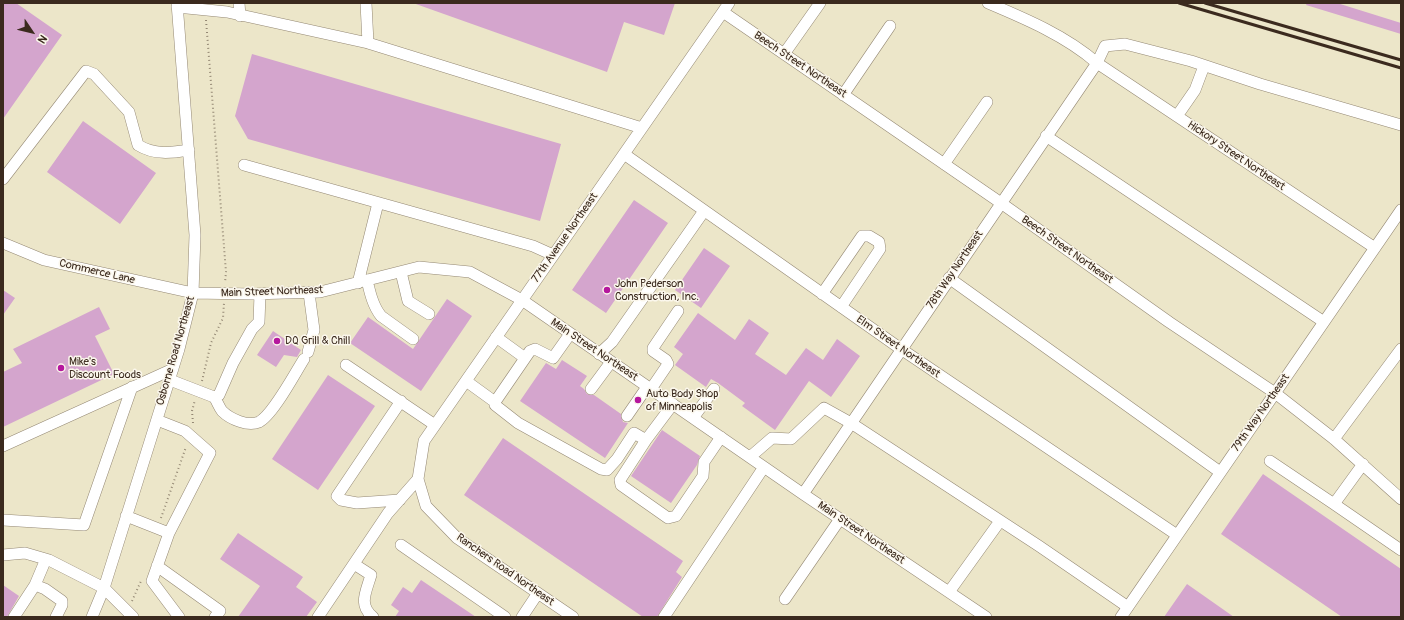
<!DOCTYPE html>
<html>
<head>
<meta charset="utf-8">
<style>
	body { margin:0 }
	#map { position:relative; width:1404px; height:620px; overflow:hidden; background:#ece6c9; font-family:Pangolin,sans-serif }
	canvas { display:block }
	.frame { position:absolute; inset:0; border:4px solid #3b2a1e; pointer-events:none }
	.north { position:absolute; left:12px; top:12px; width:40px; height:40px; -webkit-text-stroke:3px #fbf7ec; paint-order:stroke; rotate:125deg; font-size:11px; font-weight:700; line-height:16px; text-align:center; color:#3b2a1e }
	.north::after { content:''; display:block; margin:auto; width:14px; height:18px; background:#3b2a1e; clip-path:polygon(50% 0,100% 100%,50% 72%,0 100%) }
</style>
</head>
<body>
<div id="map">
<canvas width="1404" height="620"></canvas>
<div class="frame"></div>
<div class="north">N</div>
</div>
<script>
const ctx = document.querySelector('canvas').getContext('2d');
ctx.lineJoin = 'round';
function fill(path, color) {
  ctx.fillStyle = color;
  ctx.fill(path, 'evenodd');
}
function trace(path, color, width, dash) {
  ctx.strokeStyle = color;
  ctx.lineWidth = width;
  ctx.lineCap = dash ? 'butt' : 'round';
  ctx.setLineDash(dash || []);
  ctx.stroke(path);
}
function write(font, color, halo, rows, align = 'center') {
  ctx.font = font + ' Pangolin,sans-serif';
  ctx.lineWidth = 3;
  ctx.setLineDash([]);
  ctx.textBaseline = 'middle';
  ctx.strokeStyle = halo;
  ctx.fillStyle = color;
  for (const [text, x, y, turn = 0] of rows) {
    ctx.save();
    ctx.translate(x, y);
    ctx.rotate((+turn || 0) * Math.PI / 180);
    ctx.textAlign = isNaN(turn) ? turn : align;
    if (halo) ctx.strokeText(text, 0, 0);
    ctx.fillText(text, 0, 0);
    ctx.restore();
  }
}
fill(new Path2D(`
	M3 3H16L62 35 3 119Z
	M413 3H675L664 35 624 22 607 72Z
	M1307 3H1337L1401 23V34L1306 5Z
	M252 54 561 144 540 221 248 139 235 116Z
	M83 121 156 173 120 224 47 172Z
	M634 200 668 223 606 313 572 290Z
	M704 248 730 266 701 308 675 290Z
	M3 290 15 298 3 315Z
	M447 299 472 316 421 391 350 343 368 317 413 349Z
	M99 307 110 329 95 336 114 374 3 427V372L22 363 13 349Z
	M698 313 735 340 749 319 769 333 755 354 786 375 806 348 823 360 837 339 860 356 831 397 809 381 775 430 742 406 745 403 718 383 711 379 706 387 675 365 683 354 674 347Z
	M273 331 301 350 297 357 284 355 276 367 257 355Z
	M562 360 587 376 580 386 584 389 587 394 594 395 621 414 623 422 628 423 605 458 520 401 546 363 556 369Z
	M328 375 375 406 318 490 272 459Z
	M662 430 700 456 697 465 671 503 631 476Z
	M503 438 683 561 676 572 682 577 657 617H643L464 495Z
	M1263 474 1401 569V617H1342L1221 534Z
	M238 533 303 577 296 587 317 602 306 617H238L260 586 220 559Z
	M421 580 476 617H395L399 611 391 605 403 587 412 593Z
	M1187 584 1234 617H1164Z
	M3 585 19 596 7 617H3Z`), '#d4a5cd');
const minor = new Path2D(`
	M239 3 240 16
	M366 3 368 43
	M988 3C1026 19 1066 36 1097 63L1375 248
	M177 7 227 12 368 43 642 128
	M723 12 1001 203 1169 322 1275 393 1334 439 1401 499
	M784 54 820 3
	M843 95 890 26
	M1177 116 1195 90 1204 66
	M1046 136 1324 322
	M624 154 901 349 1177 535
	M944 164 987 102
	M244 165 533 246 553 255
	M3 179 86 71 94 74 129 112 138 145C154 155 171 153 189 150
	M3 243 44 260 193 293 251 294 320 292 419 267 470 272 522 300 803 494 986 617
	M401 272 408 301 429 314
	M949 278 1220 472
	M367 280C370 293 373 306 381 316L413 339
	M358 283 378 203
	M822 294 862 236H869L879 242 880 249 841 307
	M570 334 553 358 535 349 530 351 495 402V405L518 423 601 469 607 470 617 459 634 433 646 440 673 404
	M496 337 525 358
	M308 352 314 330 309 293
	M599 354 612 342 704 211
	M346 365 435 425
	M170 380 214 397 219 395 233 363 252 329 259 322 260 294
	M466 381 495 402
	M591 389 611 362
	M651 389 668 364 666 360 653 351V348L678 311
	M214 397C217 401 219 407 222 411 230 419 248 427 259 422 273 415 295 373 304 359
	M627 416 647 387
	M693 418 714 389
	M157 420 185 431 210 453 169 533 152 581 179 617
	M1334 439 1401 349
	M646 440 620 480 621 485 668 518 676 516 703 476 704 462 721 437
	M3 446 173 369
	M750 457 772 438 791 439 824 408 851 423 1039 546 1128 607
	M1270 461 1334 504 1363 464
	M803 494 1097 63 1105 46 1125 44 1191 61 1260 84 1401 125
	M400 500 357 503 341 500 337 496 401 401
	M1334 504 1401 550
	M126 516 169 533
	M3 520 84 525 132 387
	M401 545 505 617
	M3 555 25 553 49 560 104 588 133 617
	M354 564 371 575C366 592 358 605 373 617
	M157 566 220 611 215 617
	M35 585 45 589 62 601V605L56 617
	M949 592 1000 521
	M785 599 840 519
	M14 617 35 585 46 559
	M92 617 104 588 179 349 193 293 195 235 177 3
	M318 617 388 513 418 479
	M522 617 538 593
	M573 617 457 538 426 506 418 479 424 441 729 3
	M664 617 764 467
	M1121 617 1401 210`);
trace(minor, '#948874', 12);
trace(new Path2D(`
	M206 20 226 272 225 283
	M202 381 211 343 223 318 224 303
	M193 423 192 411 195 400
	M161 518 186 447
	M132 601 141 581`), '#948874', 2, [1, 3]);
trace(minor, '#fff', 11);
trace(new Path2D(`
	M1179 3 1401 68
	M1205 3 1401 60`), '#3b2a1e', 3);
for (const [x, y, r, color] of [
	[607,290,4,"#b5179e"],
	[277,341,4,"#b5179e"],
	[61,368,4,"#b5179e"],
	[638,400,4,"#b5179e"]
]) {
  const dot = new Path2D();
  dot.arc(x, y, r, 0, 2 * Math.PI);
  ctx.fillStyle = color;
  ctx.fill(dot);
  trace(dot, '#fbf7ec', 1.5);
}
write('11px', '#3b2a1e', '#fbf7ec', [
	["Beech Street Northeast",800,65,34],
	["Hickory Street Northeast",1236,156,34],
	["77th Avenue Northeast",565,238,-55],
	["Beech Street Northeast",1067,250,35],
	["78th Way Northeast",955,270,-56],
	["Commerce Lane",97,272,13],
	["Main Street Northeast",272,292,-2],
	["Elm Street Northeast",898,347,35],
	["Main Street Northeast",594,350,34],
	["Osborne Road Northeast",176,351,-74],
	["79th Way Northeast",1261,413,-55],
	["Main Street Northeast",861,533,34],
	["Ranchers Road Northeast",505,570,35]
]);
write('11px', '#3b2a1e', '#fbf7ec', [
	["John Pederson",615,284],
	["Construction, Inc.",615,297],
	["DQ Grill & Chill",285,341],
	["Mike's",69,362],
	["Discount Foods",69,375],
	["Auto Body Shop",646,394],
	["of Minneapolis",646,407]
], 'left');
</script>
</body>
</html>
